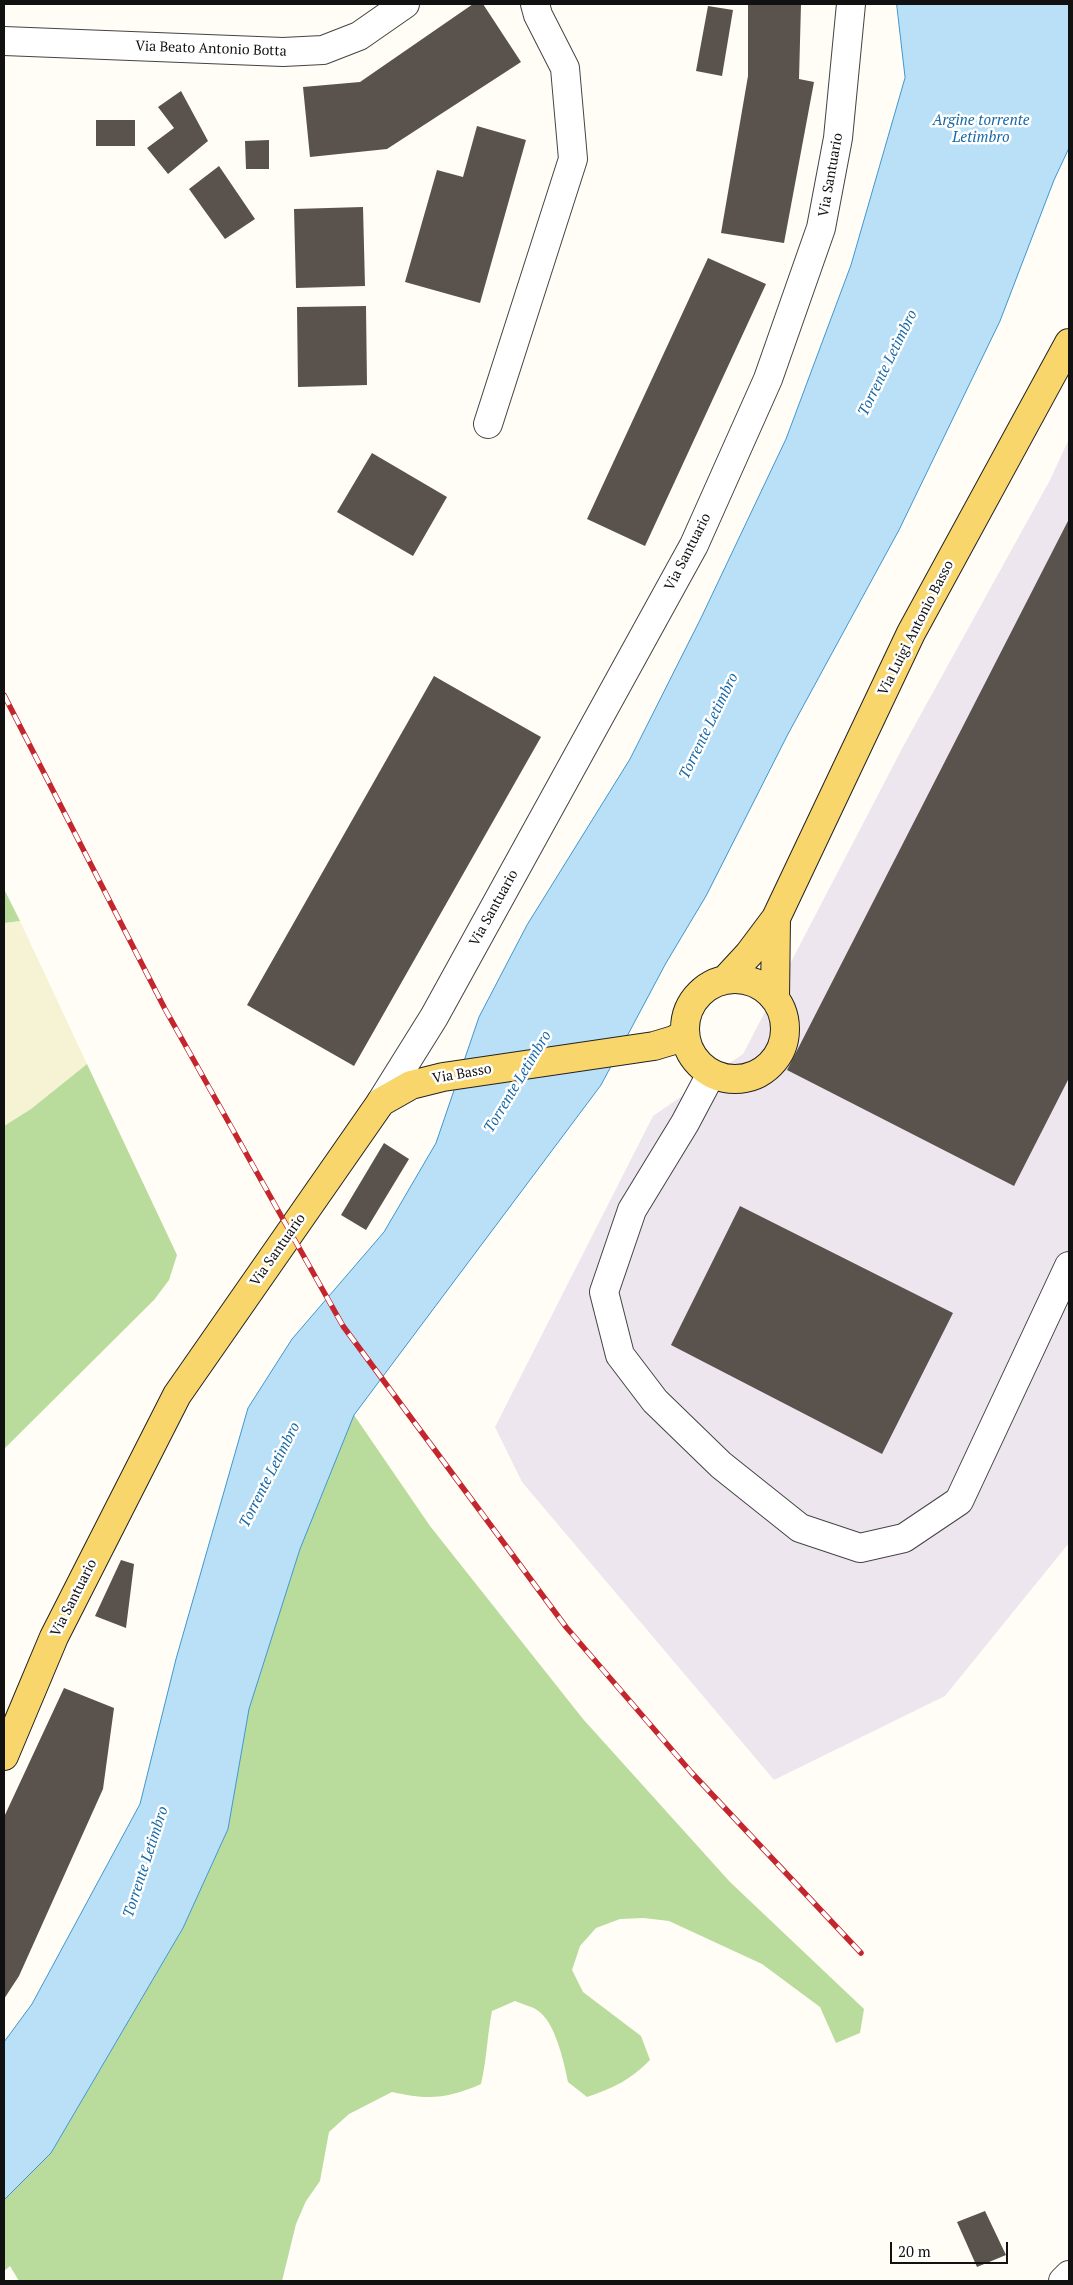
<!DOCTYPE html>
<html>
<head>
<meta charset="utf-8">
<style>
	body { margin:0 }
	#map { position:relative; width:1073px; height:2285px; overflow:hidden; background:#fffdf5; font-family:"PT Serif",serif }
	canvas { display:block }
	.frame { position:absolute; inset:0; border:5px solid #111; pointer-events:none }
	.scale { position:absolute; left:890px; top:2242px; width:118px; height:22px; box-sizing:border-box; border:2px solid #111; border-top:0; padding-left:6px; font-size:15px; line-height:18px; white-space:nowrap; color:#111; -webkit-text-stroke:4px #fff; paint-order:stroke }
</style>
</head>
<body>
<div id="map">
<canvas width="1073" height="2285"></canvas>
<div class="frame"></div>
<div class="scale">20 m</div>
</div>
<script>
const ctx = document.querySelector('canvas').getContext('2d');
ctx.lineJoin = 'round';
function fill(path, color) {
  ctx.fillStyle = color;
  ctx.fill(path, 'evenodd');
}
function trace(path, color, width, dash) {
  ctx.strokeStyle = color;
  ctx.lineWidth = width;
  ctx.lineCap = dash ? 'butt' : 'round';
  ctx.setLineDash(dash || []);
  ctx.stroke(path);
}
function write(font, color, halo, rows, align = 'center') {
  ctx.font = font + ' "PT Serif",serif';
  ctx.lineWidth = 5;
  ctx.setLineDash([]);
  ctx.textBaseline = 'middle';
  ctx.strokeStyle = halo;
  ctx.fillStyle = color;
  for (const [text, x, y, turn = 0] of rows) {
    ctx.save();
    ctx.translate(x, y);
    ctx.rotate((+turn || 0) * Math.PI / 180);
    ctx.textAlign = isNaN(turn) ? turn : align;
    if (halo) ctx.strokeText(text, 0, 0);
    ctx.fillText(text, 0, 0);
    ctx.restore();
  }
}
fill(new Path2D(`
	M1069 439V1543L945 1696 774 1780 522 1482 495 1427 653 1116 743 1054 905 743 1050 480Z`), '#eee6ef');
fill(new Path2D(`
	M20 921 87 1064 31 1109 4 1126V923Z`), '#f6f3d4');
fill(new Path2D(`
	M4 889 20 921 4 923Z
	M87 1064 177 1255 169 1280 154 1300 4 1449V1126L31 1109Z
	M354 1415 430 1526 583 1719 730 1882 864 2009 860 2033 836 2043 820 2007 762 1964 669 1921 644 1918 620 1919 596 1928 580 1946 572 1970 583 1992 641 2036 650 2060C629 2081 615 2087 587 2097L568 2082C564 2062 555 2021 537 2010 531 2006 521 2004 515 2001L492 2011C487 2036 487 2059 481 2084 447 2099 428 2100 392 2092L349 2114 329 2132 320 2181 306 2201 296 2224 282 2281H19L10 2266 4 2271V2200L51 2153 183 1928 228 1829 249 1709 300 1549Z`), '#b9dc9c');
const water = new Path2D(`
	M897 4H1069V148L1054 180 1000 321 899 530 788 734 706 896 666 963 601 1085 354 1415 300 1549 249 1709 228 1829 183 1928 51 2153 4 2200V2042L32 2004 140 1804 176 1659 248 1408 292 1339 384 1232 436 1143 479 1017 527 925 630 759 701 618 786 439 851 265 905 78Z`);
fill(water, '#b9e0f7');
trace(water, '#3f96cf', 1);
fill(new Path2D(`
	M473 4H483L521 62 387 149 310 157 303 87 360 82Z
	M748 4H801L799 79 814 82 784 243 721 233 748 76Z
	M708 6 733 10 722 76 696 71Z
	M181 91 208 141 168 174 147 148 174 128 158 107Z
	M96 120H135V146H96Z
	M477 126 526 140 480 303 405 282 437 170 463 177Z
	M269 140V169H246L245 141Z
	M219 166 255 219 225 239 189 189Z
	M363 207 365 286 296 288 294 209Z
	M708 258 766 284 645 546 587 519Z
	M366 306 367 385 298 387 297 307Z
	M372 453 447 497 413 556 337 512Z
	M1069 519V1078L1014 1186 787 1070Z
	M434 676 541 737 354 1066 247 1005Z
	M384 1143 409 1159 366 1230 341 1215Z
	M740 1206 953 1313 882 1454 671 1345Z
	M121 1560 134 1564 126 1628 95 1616Z
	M64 1688 114 1708 103 1789 19 1976 4 1999V1817Z
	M985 2211 1006 2255 977 2267 957 2222Z`), '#5a524d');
const minor = new Path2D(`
	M4 41 283 52 323 50 359 36 405 4
	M488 424 573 159 565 68 538 15 535 4
	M711 1074 685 1123 632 1210 604 1292 620 1355 655 1401 721 1465 800 1528 860 1548 904 1538 959 1501 1069 1266
	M381 1102 434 1017 694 545 768 379 821 228 838 138 851 4
	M1063 2281 1069 2275`);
const major = new Path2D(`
	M685 1029a50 50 0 1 1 100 0a50 50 0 1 1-100 0Z
	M725 980 749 954 776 918 911 633 1069 343
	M775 999 776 918
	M4 1756 54 1637 177 1395 381 1102 411 1085 443 1077 654 1046 674 1040 684 1034`);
trace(minor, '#444', 30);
trace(major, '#222', 30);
trace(minor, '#fff', 28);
trace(major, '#f9d66b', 28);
const rail = new Path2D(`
	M4 695 165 1009 343 1326 566 1627 691 1772 861 1953`);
trace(rail, '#c4262e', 5.5);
trace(rail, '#fff', 4, [11]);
write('14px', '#111', '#fff', [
	["Via Beato Antonio Botta",211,49,2],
	["Via Santuario",831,175,-80],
	["Via Santuario",688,552,-63],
	["Via Luigi Antonio Basso",916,628,-63],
	["Via Santuario",494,908,-61],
	["Via Basso",462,1074,-10],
	["Via Santuario",278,1250,-55],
	["Via Santuario",74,1598,-63]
]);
write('italic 15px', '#1768a6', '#fff', [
	["Argine torrente",981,121],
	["Letimbro",981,138],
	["Torrente Letimbro",888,363,-64],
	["Torrente Letimbro",709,726,-64],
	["Torrente Letimbro",518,1082,-59],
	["Torrente Letimbro",270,1475,-63],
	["Torrente Letimbro",146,1862,-72]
]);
</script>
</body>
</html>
